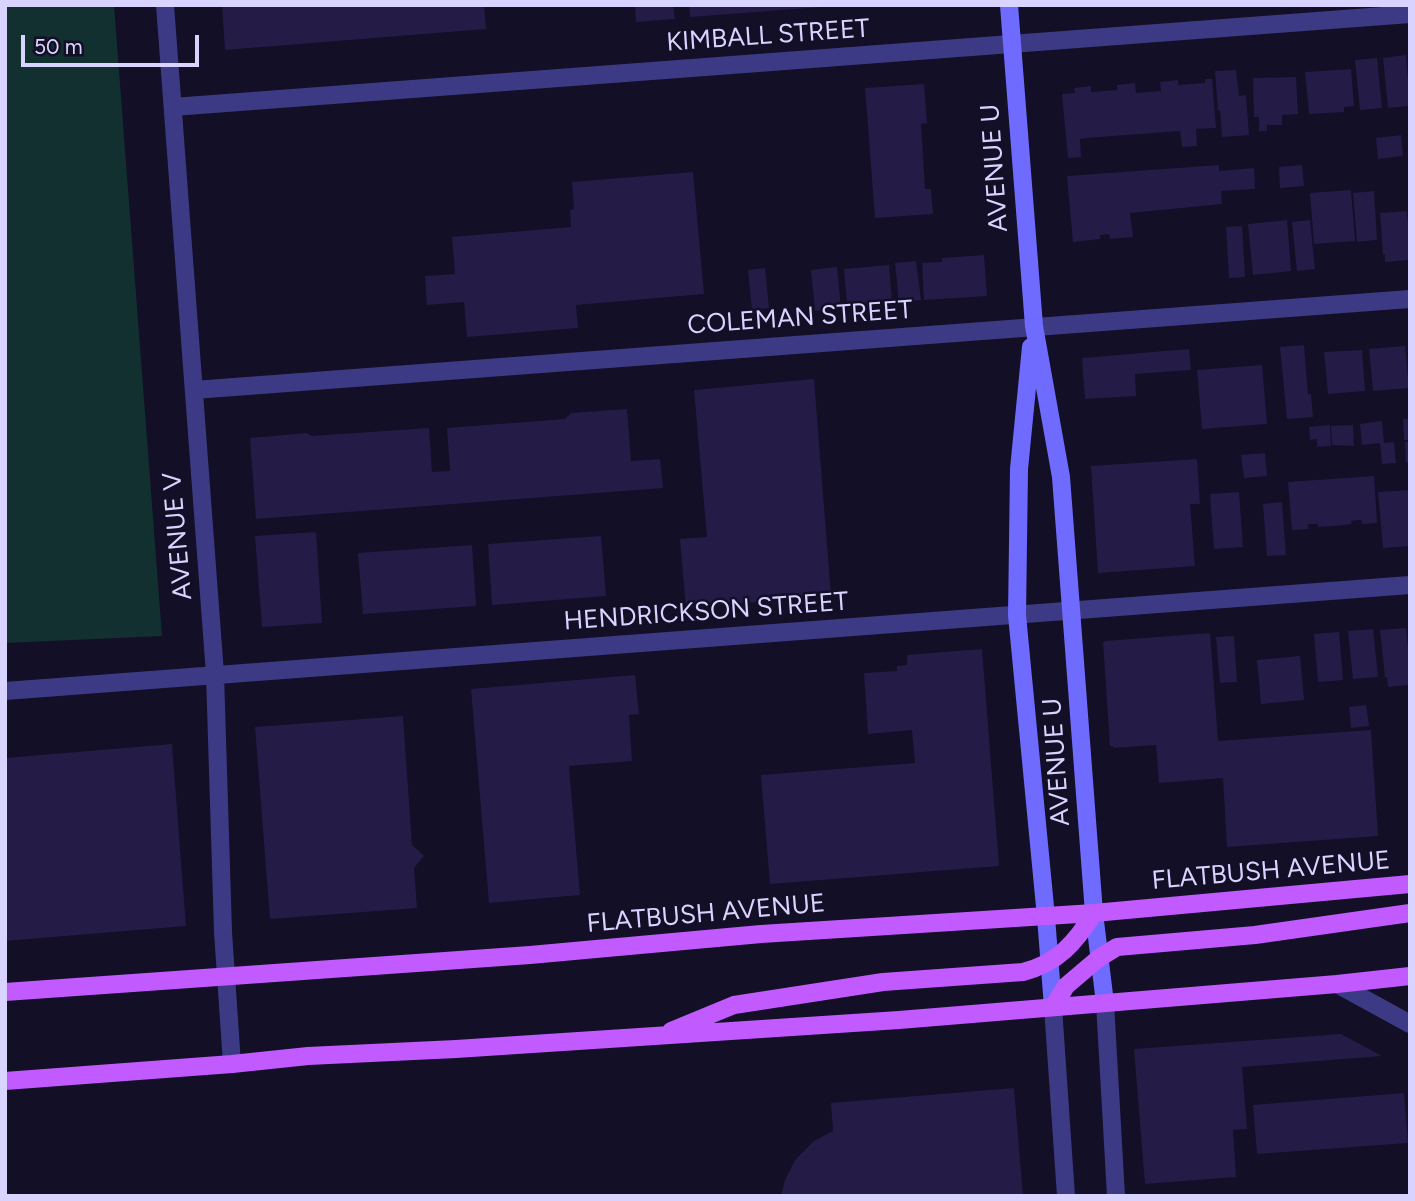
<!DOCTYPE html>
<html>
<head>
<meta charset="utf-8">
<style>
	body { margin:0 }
	#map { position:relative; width:1415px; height:1201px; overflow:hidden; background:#130f26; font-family:Figtree,sans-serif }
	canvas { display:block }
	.frame { position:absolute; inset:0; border:7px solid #d9d4ff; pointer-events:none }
	.scale { position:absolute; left:21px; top:35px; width:178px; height:32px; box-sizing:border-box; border:4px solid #d9d4ff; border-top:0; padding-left:9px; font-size:21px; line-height:24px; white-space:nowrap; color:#d9d4ff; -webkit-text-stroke:5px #130f26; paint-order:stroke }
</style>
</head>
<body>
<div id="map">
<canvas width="1415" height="1201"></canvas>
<div class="frame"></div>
<div class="scale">50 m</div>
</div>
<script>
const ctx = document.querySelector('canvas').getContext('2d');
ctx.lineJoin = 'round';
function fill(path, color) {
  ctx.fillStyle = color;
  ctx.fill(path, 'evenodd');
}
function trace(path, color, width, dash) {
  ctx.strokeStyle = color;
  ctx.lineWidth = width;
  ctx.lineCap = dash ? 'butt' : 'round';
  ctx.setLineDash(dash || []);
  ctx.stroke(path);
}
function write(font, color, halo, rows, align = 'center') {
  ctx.font = font + ' Figtree,sans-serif';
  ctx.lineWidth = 5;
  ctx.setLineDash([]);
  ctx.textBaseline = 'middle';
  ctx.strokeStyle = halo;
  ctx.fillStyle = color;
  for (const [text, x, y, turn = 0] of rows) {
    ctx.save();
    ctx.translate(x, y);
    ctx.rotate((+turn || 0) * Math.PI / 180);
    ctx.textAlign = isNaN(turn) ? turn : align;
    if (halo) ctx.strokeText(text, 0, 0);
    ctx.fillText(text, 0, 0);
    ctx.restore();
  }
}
fill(new Path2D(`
	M5 5H114L162 636 5 643Z`), '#12302f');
fill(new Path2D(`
	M222 5H484L486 29 225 50Z
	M635 5H673L675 19 636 22Z
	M689 5H822V7L690 17Z
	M1406 55 1410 106 1388 108 1383 58Z
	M1377 58 1382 108 1360 110 1355 60Z
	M1351 69 1354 106 1344 107V112L1309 114 1305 72Z
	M1236 70 1239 96 1246 95 1249 135 1222 137 1220 110 1218 111 1215 71Z
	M1296 77 1298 114 1282 115V125H1267V131H1259V117H1254L1253 78Z
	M1205 79H1212L1216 128 1196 129 1197 146 1182 147 1180 131 1086 138 1080 139 1081 157 1068 158 1062 94 1075 93 1074 88 1091 86V92L1117 90V85L1135 83 1136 93 1161 91 1160 82 1178 80V85L1205 83Z
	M924 84 927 123 921 124 925 189H931L933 214 875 218 865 88Z
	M1401 135 1403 156 1378 159 1376 138Z
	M1219 165V171L1254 168 1255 189 1221 191 1222 204 1130 213 1133 237 1110 239 1109 234 1100 235V239L1073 242 1067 176Z
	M1302 165 1304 186 1280 188 1279 167Z
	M693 172 704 294 576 305 578 328 467 337 464 302 427 305 425 276 455 274 452 237 571 227 570 210 574 209 572 182Z
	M1351 190 1355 241 1314 244 1310 193Z
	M1374 191 1377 240 1357 242 1353 193Z
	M1407 211 1410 252 1408 253V260L1385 262V254L1383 255 1380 213Z
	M1287 220 1291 271 1253 275 1248 224Z
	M1310 220 1315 269 1297 271 1292 222Z
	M1242 226 1245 277 1229 278 1226 227Z
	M984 255 987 296 924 300 922 263 942 262V258Z
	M916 261 921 300 899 302 895 263Z
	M889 265 892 301 847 306 844 269Z
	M837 267 841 308 815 311 811 270Z
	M765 268 769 308 752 310 748 270Z
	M1304 345 1308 394H1311L1313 417 1287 419 1280 347Z
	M1405 346 1409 388 1373 391 1369 349Z
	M1189 349 1191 370 1135 374 1136 396 1085 399 1082 358Z
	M1362 350 1365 391 1328 394 1324 352Z
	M1262 365 1267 424 1202 429 1197 370Z
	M814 379 831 596 686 608 680 539 707 537 694 390Z
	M627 409 631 461 660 459 663 488 256 519 250 438 307 433 311 436 429 428 432 472 450 471 447 428 565 419 571 413Z
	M1403 419H1410V440H1404Z
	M1382 421 1384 443 1394 442 1396 463 1382 464 1380 443 1362 445 1360 424Z
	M1330 425 1331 446 1317 447V439L1310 440 1309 427Z
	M1353 425 1354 446 1332 445 1331 426Z
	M1405 442H1410V462L1406 463Z
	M1265 453 1267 476 1244 478 1241 455Z
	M1197 459 1200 504H1190L1195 566 1098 573 1091 466Z
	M1374 476 1377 523 1362 524 1361 520 1351 521 1352 524 1334 526 1318 527V524H1308V529L1292 530 1288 482Z
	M1410 490V546L1383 548 1378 492Z
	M1239 492 1243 547 1214 549 1210 494Z
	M1282 502 1286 555 1267 556 1263 504Z
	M316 532 322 623 262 627 255 536Z
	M601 536 606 596 492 605 488 544Z
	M472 545 476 606 363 614 358 553Z
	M1406 628 1410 666 1409 685 1388 687 1387 677H1385L1380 630Z
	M1373 629 1378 677 1353 679 1348 631Z
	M1339 632 1343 680 1318 682 1314 634Z
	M1210 633 1218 741 1371 730 1378 836 1227 847 1223 778 1159 783 1156 745 1113 748V746H1110L1103 642H1105V641Z
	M1234 636 1237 682 1220 683 1216 637Z
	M982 649 999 866 770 884 761 775 915 763 912 730 868 734 864 673 897 671V666L907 665V655Z
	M1300 656 1304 700 1261 704 1257 660Z
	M635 675 639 714 629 715 632 761 569 766 580 895 489 903 471 689Z
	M1366 705 1369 726 1351 728 1349 707Z
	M403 716 412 845 424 856 414 868 417 908 270 919 255 727Z
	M172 744 186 926 5 941V758Z
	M1341 1034 1382 1056 1242 1067 1247 1129 1233 1130 1236 1177 1145 1184 1134 1049Z
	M1014 1088 1023 1196H781L785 1180 795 1160 814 1141 833 1131 831 1103Z
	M1404 1093 1408 1143 1257 1154 1253 1105Z`), '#241b47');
trace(new Path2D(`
	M165 5 215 674 223 932 232 1064
	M173 107 1410 14
	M194 390 1410 299
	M5 691 1410 585
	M1337 984 1410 1024
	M1105 1003 1116 1196
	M1053 1007 1066 1196`), '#3d3a85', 18);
trace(new Path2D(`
	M1009 5 1034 326 1061 477 1094 913 1105 1003
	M1031 347 1019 469 1017 615 1046 917 1053 1007`), '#6f6bff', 18);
trace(new Path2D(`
	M5 992 530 955 761 934 1094 913 1410 884
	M1053 1007 1066 986 1099 958 1117 947 1255 935 1410 913
	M671 1031 734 1005 883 982 1023 972C1058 963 1075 943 1094 913
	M5 1081 232 1064 308 1056 456 1049 899 1020 1337 984 1410 976`), '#c25bff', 18);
write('26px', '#d9d4ff', '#130f26', [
	["KIMBALL STREET",768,36,-4],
	["AVENUE U",995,168,-94],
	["COLEMAN STREET",800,318,-4],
	["AVENUE V",178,536,-95],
	["HENDRICKSON STREET",706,612,-4],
	["AVENUE U",1057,762,-94],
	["FLATBUSH AVENUE",1271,871,-5],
	["FLATBUSH AVENUE",706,914,-5]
]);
</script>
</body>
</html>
